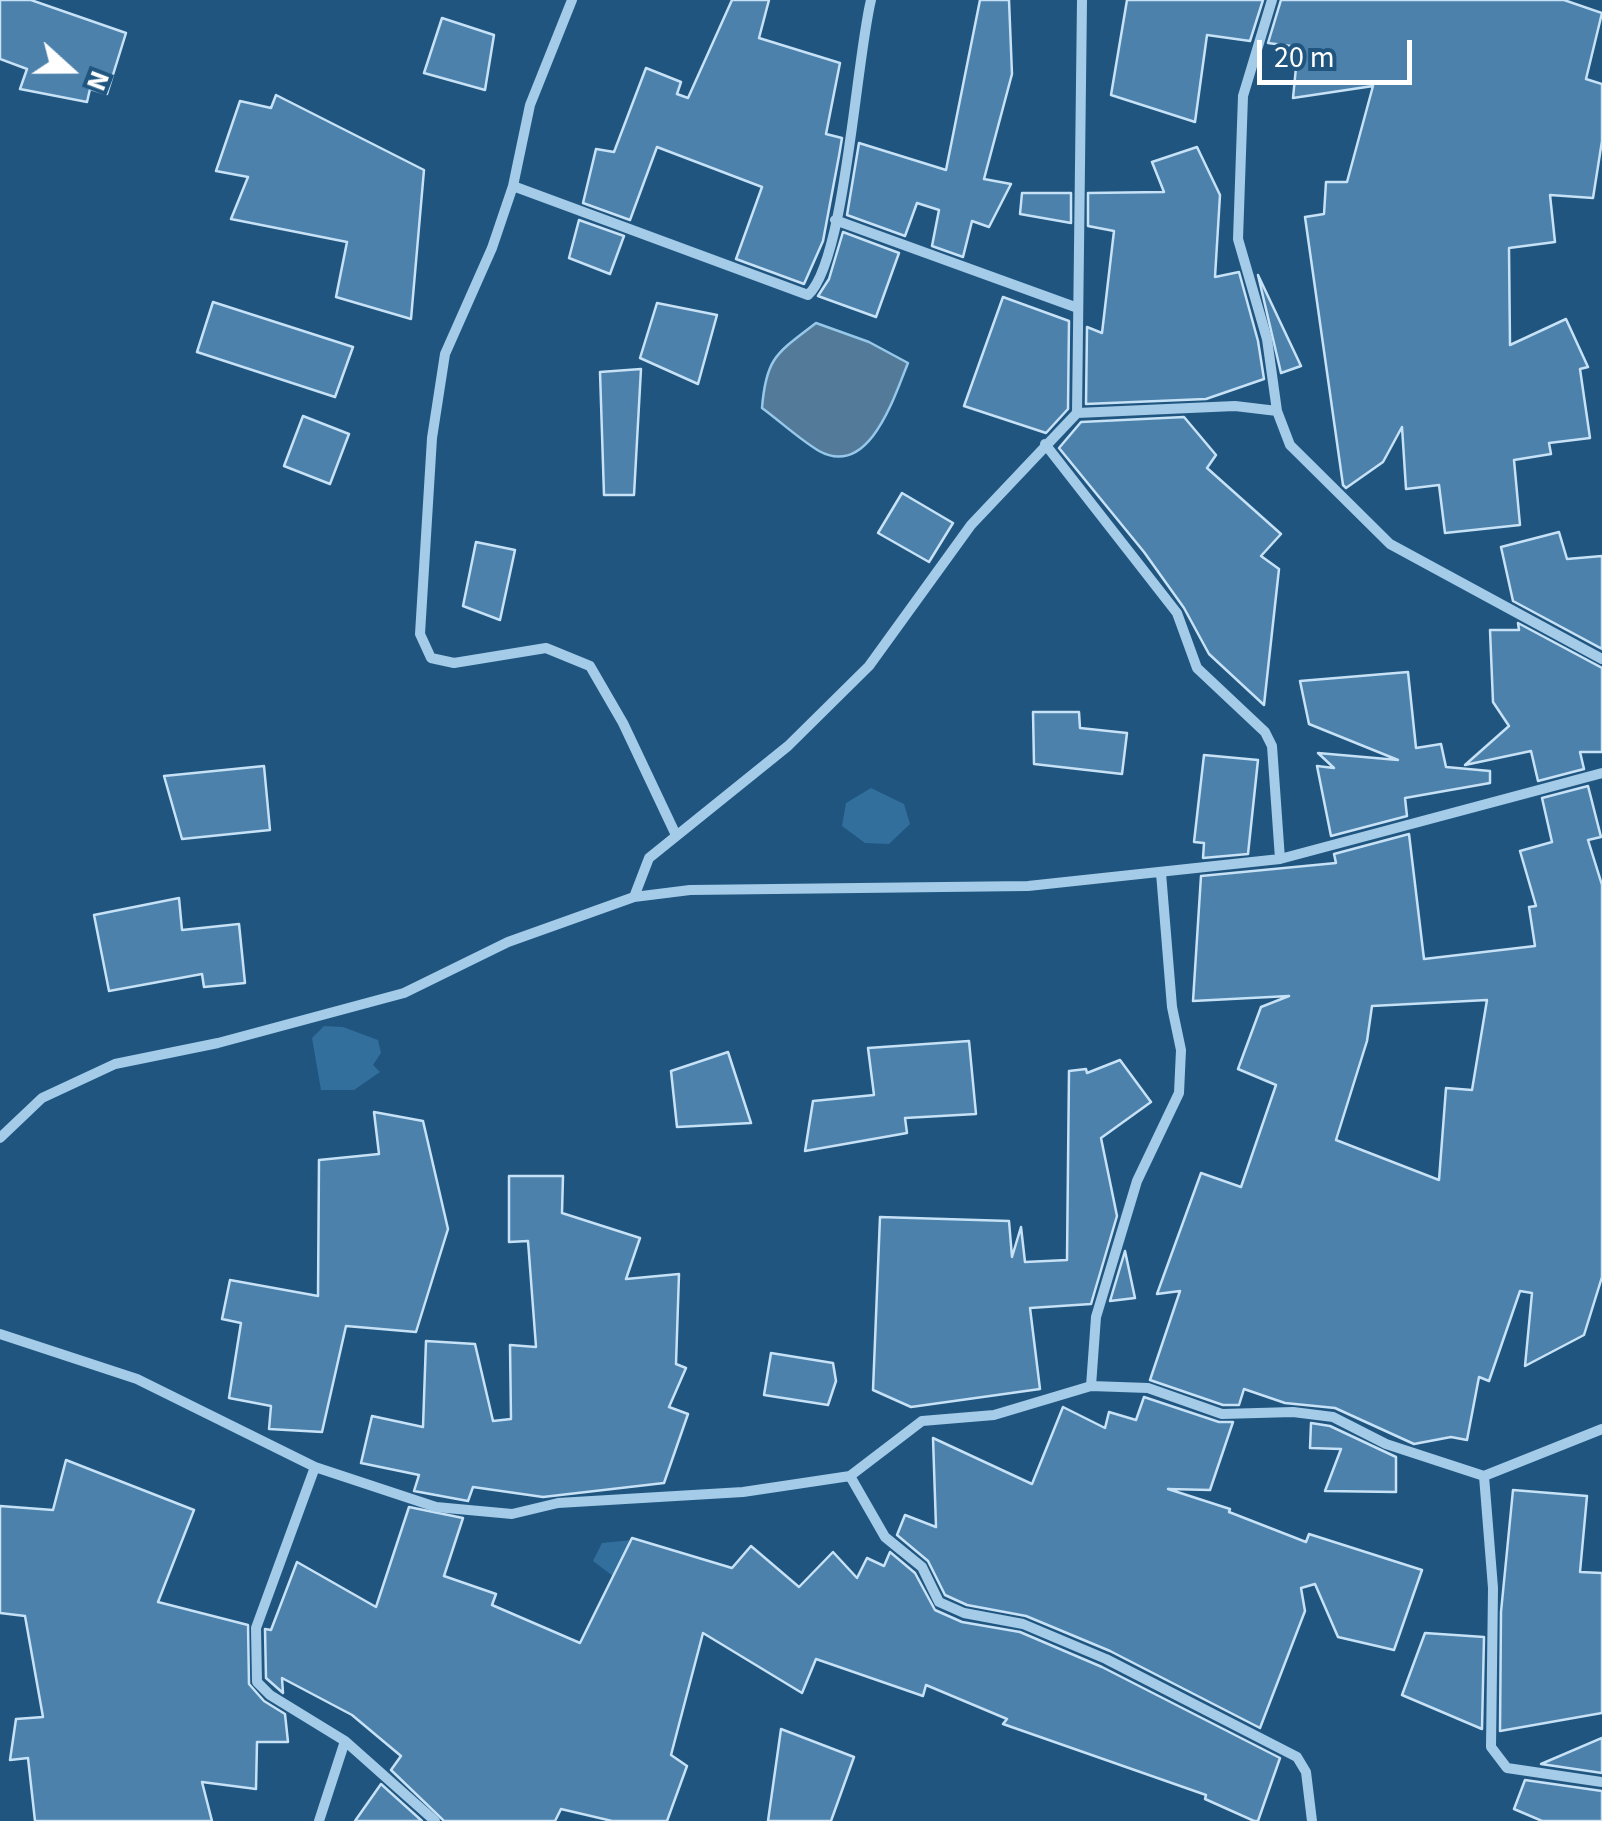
<!DOCTYPE html>
<html>
<head>
<meta charset="utf-8">
<style>
	body { margin:0 }
	#map { position:relative; width:1602px; height:1821px; overflow:hidden; background:#1f557f; font-family:"Source Sans 3",sans-serif }
	canvas { display:block }
	.north { position:absolute; left:20px; top:20px; width:100px; height:100px; -webkit-text-stroke:8px #1f557f; paint-order:stroke; rotate:111deg; font-size:28px; font-weight:700; line-height:40px; text-align:center; color:#fff }
	.north::after { content:''; display:block; margin:auto; width:35px; height:45px; background:#fff; clip-path:polygon(50% 0,100% 100%,50% 72%,0 100%) }
	.scale { position:absolute; left:1257px; top:40px; width:155px; height:45px; box-sizing:border-box; border:5px solid #fff; border-top:0; padding-left:12px; font-size:30px; line-height:35px; white-space:nowrap; color:#fff; -webkit-text-stroke:8px #1f557f; paint-order:stroke }
</style>
</head>
<body>
<div id="map">
<canvas width="1602" height="1821"></canvas>
<div class="north">N</div>
<div class="scale">20 m</div>
</div>
<script>
const ctx = document.querySelector('canvas').getContext('2d');
ctx.lineJoin = 'round';
function fill(path, color) {
  ctx.fillStyle = color;
  ctx.fill(path, 'evenodd');
}
function trace(path, color, width, dash) {
  ctx.strokeStyle = color;
  ctx.lineWidth = width;
  ctx.lineCap = dash ? 'butt' : 'round';
  ctx.setLineDash(dash || []);
  ctx.stroke(path);
}
fill(new Path2D(`
	M871 788 904 804 910 824 889 844 865 843 842 826 846 803Z
	M324 1026 343 1027 378 1040 381 1053 373 1065 380 1072 354 1090H321L312 1038Z
	M632 1540 634 1592 593 1561 602 1543Z`), '#326f9d');
const water = new Path2D(`
	M816 323 869 342 908 363C895 394 870 479 819 451 799 439 781 422 762 408 766 357 777 353 816 323Z`);
fill(water, '#537b99');
trace(water, '#97c8e9', 2.5);
const building = new Path2D(`
	M0 0H31L126 33 107 94 90 89 87 102 20 89 27 69 0 59Z
	M732 0H769L759 38 840 63 826 134 842 138 839 156 823 241 804 284 736 259 762 187 657 147 630 220 583 203 596 149 614 152 646 68 681 82 677 94 688 98Z
	M980 0H1009L1012 74 984 179 1011 184 989 227 972 221 963 257 932 246 939 210 917 203 905 236 847 215 859 143 946 170Z
	M1127 0H1263L1250 41 1207 35 1195 122 1111 95Z
	M1281 0H1564L1602 13 1586 79 1602 84V141L1593 198 1550 195 1555 242 1509 248 1510 345 1566 319 1588 367 1580 369 1590 438 1549 443 1551 454 1514 460 1520 525 1445 533 1439 485 1406 489 1402 427 1383 462 1346 488 1343 485 1305 217 1324 214 1326 182H1347L1373 86 1293 98 1298 47 1268 43Z
	M442 18 494 35 485 90 424 73Z
	M276 95 424 170 411 319 336 297 347 242 231 219 248 177 216 171 240 101 271 108Z
	M1197 147 1220 195 1215 277 1239 272 1258 341 1264 379 1206 399 1086 404 1087 327 1102 333 1114 231 1088 226V193L1164 192 1152 162Z
	M1022 193H1071V223L1020 214Z
	M579 220 624 236 610 274 569 258Z
	M843 232 899 253 876 317 818 296 829 279Z
	M1258 275 1301 366 1281 373Z
	M1003 297 1069 321 1068 409 1046 433 964 406Z
	M213 302 353 347 335 397 197 352Z
	M657 303 717 315 698 384 640 358Z
	M641 369 634 495H604L600 372Z
	M303 416 349 434 330 484 284 466Z
	M1184 417 1216 455 1207 468 1281 534 1261 556 1279 569 1264 705 1209 654 1184 608 1144 552 1059 448 1081 422Z
	M902 493 953 523 929 562 878 533Z
	M1559 532 1567 559 1602 556V649L1513 601 1501 547Z
	M476 542 515 550 500 620 463 606Z
	M1518 623 1602 668V752H1580L1584 769 1538 781 1531 751 1465 765 1509 726 1493 702 1490 630H1519Z
	M1408 672 1416 748 1441 744 1446 767 1490 771V783L1405 798 1407 816 1331 836 1317 766 1334 768 1318 753 1398 760 1309 724 1300 681Z
	M1033 712H1079L1080 728 1127 733 1122 774 1034 764Z
	M1204 755 1258 760 1248 854 1203 858 1204 843 1194 842Z
	M264 766 270 830 182 839 164 776Z
	M1588 786 1601 837 1588 840 1602 885V1277L1584 1335 1525 1366 1532 1293 1520 1291 1489 1381 1479 1377 1467 1440 1451 1437 1414 1444 1335 1408 1285 1403 1244 1389 1239 1405H1223L1150 1380 1180 1291 1157 1294 1201 1173 1241 1187 1276 1085 1238 1069 1261 1007 1289 996 1193 1001 1201 876 1336 863 1334 854 1409 834 1424 959 1535 946 1529 907 1536 906 1520 851 1552 842 1542 798ZM1487 1000 1472 1090 1446 1088 1439 1180 1336 1140 1367 1041 1372 1006Z
	M179 898 182 930 239 924 245 983 204 987 202 974 109 991 94 915Z
	M969 1041 976 1114 905 1118 907 1133 805 1151 813 1101 874 1095 868 1048Z
	M728 1052 751 1123 677 1127 671 1071Z
	M1120 1060 1151 1102 1101 1138 1117 1216 1091 1304 1030 1308 1040 1389 911 1407 873 1390 880 1217 1009 1221 1012 1257 1021 1227 1025 1262 1067 1260 1069 1071 1086 1069 1087 1073Z
	M374 1112 423 1121 448 1229 416 1332 346 1326 322 1432 269 1429 271 1406 229 1398 241 1323 222 1319 230 1280 318 1296 319 1160 379 1154Z
	M509 1176H563L562 1213 640 1238 626 1279 679 1274 676 1364 686 1368 669 1407 688 1414 664 1483 543 1497 473 1487 468 1501 414 1491 419 1475 361 1463 372 1416 423 1427 426 1341 475 1344 493 1421 511 1419 510 1345 536 1347 528 1241 509 1242Z
	M1125 1251 1135 1298 1110 1301Z
	M771 1353 833 1363 836 1381 828 1405 764 1395Z
	M1144 1397 1219 1422H1233L1210 1490 1168 1489 1230 1509 1229 1512 1306 1542 1309 1534 1422 1570 1394 1650 1338 1637 1315 1584 1301 1588 1305 1611 1260 1728 1110 1651 1026 1616 967 1605 945 1595 928 1561 897 1535 905 1515 936 1527 933 1438 1032 1484 1063 1407 1105 1428 1109 1412 1136 1420Z
	M1311 1423 1330 1426 1396 1457V1492L1325 1491 1341 1449 1310 1448Z
	M66 1460 194 1510 158 1602 248 1625 249 1684 264 1701 285 1714 288 1742H257L256 1789 202 1782 212 1821H35L28 1758 10 1760 16 1719 43 1717 25 1616 0 1613V1506L53 1510Z
	M1513 1490 1587 1496 1580 1572 1602 1573V1713L1500 1731 1501 1612Z
	M409 1507 463 1518 444 1576 496 1594 492 1605 580 1643 632 1538 732 1568 751 1546 799 1587 833 1552 857 1578 867 1558 884 1566 890 1552 915 1573 935 1610 962 1622 1020 1632 1102 1667 1280 1758 1258 1821H1254L1205 1799 1206 1795 1003 1724 1007 1719 926 1685 923 1696 816 1659 802 1693 703 1633 671 1755 687 1766 667 1821H612L561 1809 555 1821H444L391 1770 401 1756 352 1715 282 1678 283 1693 266 1678 265 1629 271 1630 297 1562 376 1607Z
	M1425 1633 1484 1637 1482 1729 1402 1695Z
	M781 1729 854 1757 831 1821H768Z
	M1602 1738V1773L1541 1764Z
	M1525 1780 1602 1791V1821H1542L1514 1809Z
	M381 1784 422 1821H355Z`);
fill(building, '#4c81ab');
trace(building, '#c7e2f6', 2.5);
trace(new Path2D(`
	M572 0 530 105 513 186 492 248 445 354 432 438 420 634 431 658 454 663 546 648 590 666 623 723 675 833
	M1272 0 1243 96 1238 239 1267 339 1277 411
	M513 186 808 295C845 262 856 60 871 0
	M835 220 1075 307
	M1077 413 1235 406 1277 411 1290 445 1390 544 1602 659
	M1045 444 1177 613 1197 668 1265 732 1272 746 1280 859
	M634 897 649 858 788 746 869 666 971 525 1077 413 1082 0
	M0 1138 42 1098 115 1064 218 1043 404 993 508 942 634 897 690 890 1028 886 1280 859 1602 773
	M0 1334 137 1379 315 1467 436 1507 512 1514 558 1503 743 1492 850 1476 922 1421 994 1415 1091 1386 1148 1388 1222 1414 1293 1412 1333 1417 1386 1444 1484 1476 1602 1429
	M1091 1386 1096 1317 1137 1181 1179 1093 1181 1050 1172 1007 1161 873
	M315 1467 256 1628 257 1682 270 1695 345 1741 435 1821
	M850 1476 885 1537 922 1567 939 1602 964 1613 1023 1624 1106 1659 1297 1757 1306 1772 1312 1821
	M1484 1476 1493 1588 1491 1747 1507 1768 1602 1782
	M319 1821 345 1741`), '#a4cbe8', 10);
</script>
</body>
</html>
